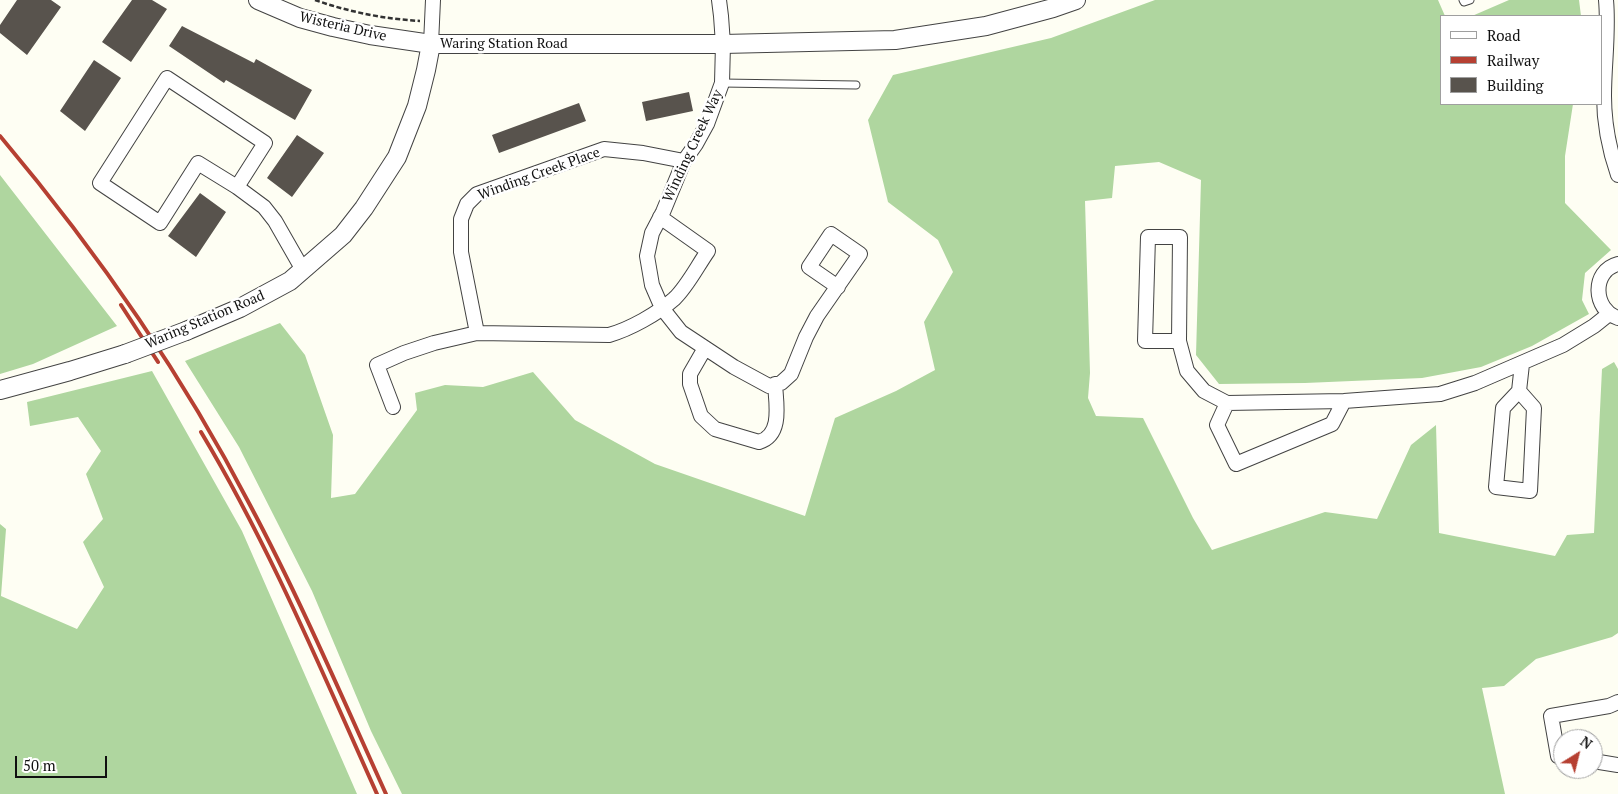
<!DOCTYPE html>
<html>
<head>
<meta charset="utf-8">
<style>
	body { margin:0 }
	#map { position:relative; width:1618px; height:794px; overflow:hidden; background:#fefef3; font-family:"PT Serif",serif }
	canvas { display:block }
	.legend { position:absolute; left:1440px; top:15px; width:162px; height:90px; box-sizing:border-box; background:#fff; border:1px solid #9f9f9f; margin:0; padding:6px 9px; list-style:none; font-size:15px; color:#101010 }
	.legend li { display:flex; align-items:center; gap:10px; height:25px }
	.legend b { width:25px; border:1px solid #9f9f9f }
	.north { position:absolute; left:1553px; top:729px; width:50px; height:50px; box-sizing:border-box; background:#fff; border:1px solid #9f9f9f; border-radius:50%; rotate:36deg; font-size:14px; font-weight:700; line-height:20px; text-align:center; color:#101010 }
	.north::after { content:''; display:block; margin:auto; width:18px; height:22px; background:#b64032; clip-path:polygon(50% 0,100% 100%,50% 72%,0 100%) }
	.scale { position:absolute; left:15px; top:756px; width:92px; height:22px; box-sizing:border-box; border:2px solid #101010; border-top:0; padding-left:6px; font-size:15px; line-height:18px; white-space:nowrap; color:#101010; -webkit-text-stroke:4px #fff; paint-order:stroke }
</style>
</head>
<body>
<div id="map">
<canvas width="1618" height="794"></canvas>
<ul class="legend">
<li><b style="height:6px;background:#fff"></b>Road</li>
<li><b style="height:6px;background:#b64032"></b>Railway</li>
<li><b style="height:14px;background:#58534d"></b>Building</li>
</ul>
<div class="north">N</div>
<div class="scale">50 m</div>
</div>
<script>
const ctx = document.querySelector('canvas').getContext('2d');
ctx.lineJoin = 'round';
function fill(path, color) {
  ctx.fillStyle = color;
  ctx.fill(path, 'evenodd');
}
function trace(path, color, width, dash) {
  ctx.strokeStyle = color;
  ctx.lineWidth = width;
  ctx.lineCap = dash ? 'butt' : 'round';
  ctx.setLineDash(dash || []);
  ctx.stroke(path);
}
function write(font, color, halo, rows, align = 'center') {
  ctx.font = font + ' "PT Serif",serif';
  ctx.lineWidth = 5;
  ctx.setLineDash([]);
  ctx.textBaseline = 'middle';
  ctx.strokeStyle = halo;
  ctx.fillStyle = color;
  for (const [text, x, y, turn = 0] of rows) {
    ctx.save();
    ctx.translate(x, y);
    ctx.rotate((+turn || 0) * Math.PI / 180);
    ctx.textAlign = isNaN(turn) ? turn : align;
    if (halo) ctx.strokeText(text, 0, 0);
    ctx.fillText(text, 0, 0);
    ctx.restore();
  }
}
fill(new Path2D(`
	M1155 0H1438L1445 16H1442V104H1573L1565 156V203L1611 250 1585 273 1582 300 1589 314 1532 346 1481 367 1422 378 1305 383 1219 384 1196 355 1201 180 1159 162 1115 166 1112 198 1085 201 1090 373 1088 398 1096 416 1143 418 1193 518 1212 550 1325 512 1377 519 1411 445 1436 425 1439 533 1555 556 1567 535 1594 533 1602 369 1614 362 1618 369V633L1612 637 1536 659 1504 686 1482 688 1505 794H402L371 731 312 591 239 447 185 361 280 323 305 355 333 435 331 498 355 494 417 410 415 393 445 385 483 387 533 372 575 420 655 464 805 516 835 418 896 391 935 370 924 322 953 272 938 240 888 202 868 120 893 75 1051 38Z
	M1509 0H1579L1581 16H1472Z
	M0 175 117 326 33 364 0 374Z
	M152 371 242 531 357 794H0V524L6 529 1 596 77 629 104 587 83 542 103 519 86 474 101 451 78 417 30 426 27 402Z`), '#afd69f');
fill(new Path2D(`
	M17 0H51L61 7 27 55 0 33V25Z
	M132 0H152L167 9 131 62 102 42Z
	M182 26 254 63 256 59 312 90 295 120 226 80 224 83 169 46Z
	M94 60 121 78 85 131 60 111Z
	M689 92 693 111 646 121 642 102Z
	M579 103 586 121 499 153 492 135Z
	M297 135 324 153 292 197 267 178Z
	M200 193 226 212 196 257 168 236Z`), '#58534d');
const service = new Path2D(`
	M1463 0 1464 2 1470 0
	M722 83 856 85`);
const minor = new Path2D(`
	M719 0 721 16 723 44 722 83 707 124 696 144 684 161 663 212 652 233 647 256 652 285 662 308 681 332 734 367 769 386 781 383 791 374 806 337 817 316 860 254 831 234 809 267 838 287
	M1606 0C1609 32 1604 64 1604 96 1604 123 1609 149 1618 175
	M431 44 433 0
	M237 187 198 163 160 223 100 183 167 78 265 143 237 187 264 207 275 221 303 270
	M1618 264C1591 271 1593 310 1618 318
	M477 333 461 252V219L467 204 477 194 604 149 643 153 684 161
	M1179 341H1145L1148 237H1180L1179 341 1187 371 1204 391 1227 403 1344 401 1440 394 1475 383 1563 345 1594 326 1609 314
	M705 348 690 374V384L701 416 715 429 759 442C783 435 776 403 775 384
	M1519 391 1534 408 1530 491 1496 487 1503 408 1519 391 1522 364
	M1227 403 1217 425 1236 464 1332 424 1344 401
	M393 407 377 365 404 353 434 343 477 333 609 335C630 329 657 314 674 299 687 287 698 265 708 251L660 217
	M1563 757 1558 756 1551 716 1609 706 1618 702
	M1593 761 1618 765`);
const tertiary = new Path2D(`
	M258 0 300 18 333 27 370 35 431 44H723L895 40 986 26 1053 8 1076 0
	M186 331 240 308 290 281 343 235 364 208 397 157 417 106 426 70 431 44
	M0 390 70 371 125 354`);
trace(service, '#434343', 9);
trace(minor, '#434343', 16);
trace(tertiary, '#434343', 20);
trace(new Path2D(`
	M315 0C349 12 385 19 420 21`), '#323232', 2.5, [5, 2.5]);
trace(service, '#fff', 7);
trace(minor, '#fff', 14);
trace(tertiary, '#fff', 18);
trace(new Path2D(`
	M0 136C96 250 181 372 250 505 300 599 342 697 386 794
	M121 305 158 362
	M201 432C270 547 322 672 377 794`), '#b64032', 4);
const tertiaryBridge = new Path2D(`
	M125 354 186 331`);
trace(tertiaryBridge, '#434343', 20, []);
trace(tertiaryBridge, '#fff', 18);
write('14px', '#101010', '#fff', [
	["Wisteria Drive",343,27,13],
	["Waring Station Road",504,44],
	["Winding Creek Way",693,146,-65],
	["Winding Creek Place",539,174,-20],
	["Waring Station Road",205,320,-23]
]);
</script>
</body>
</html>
